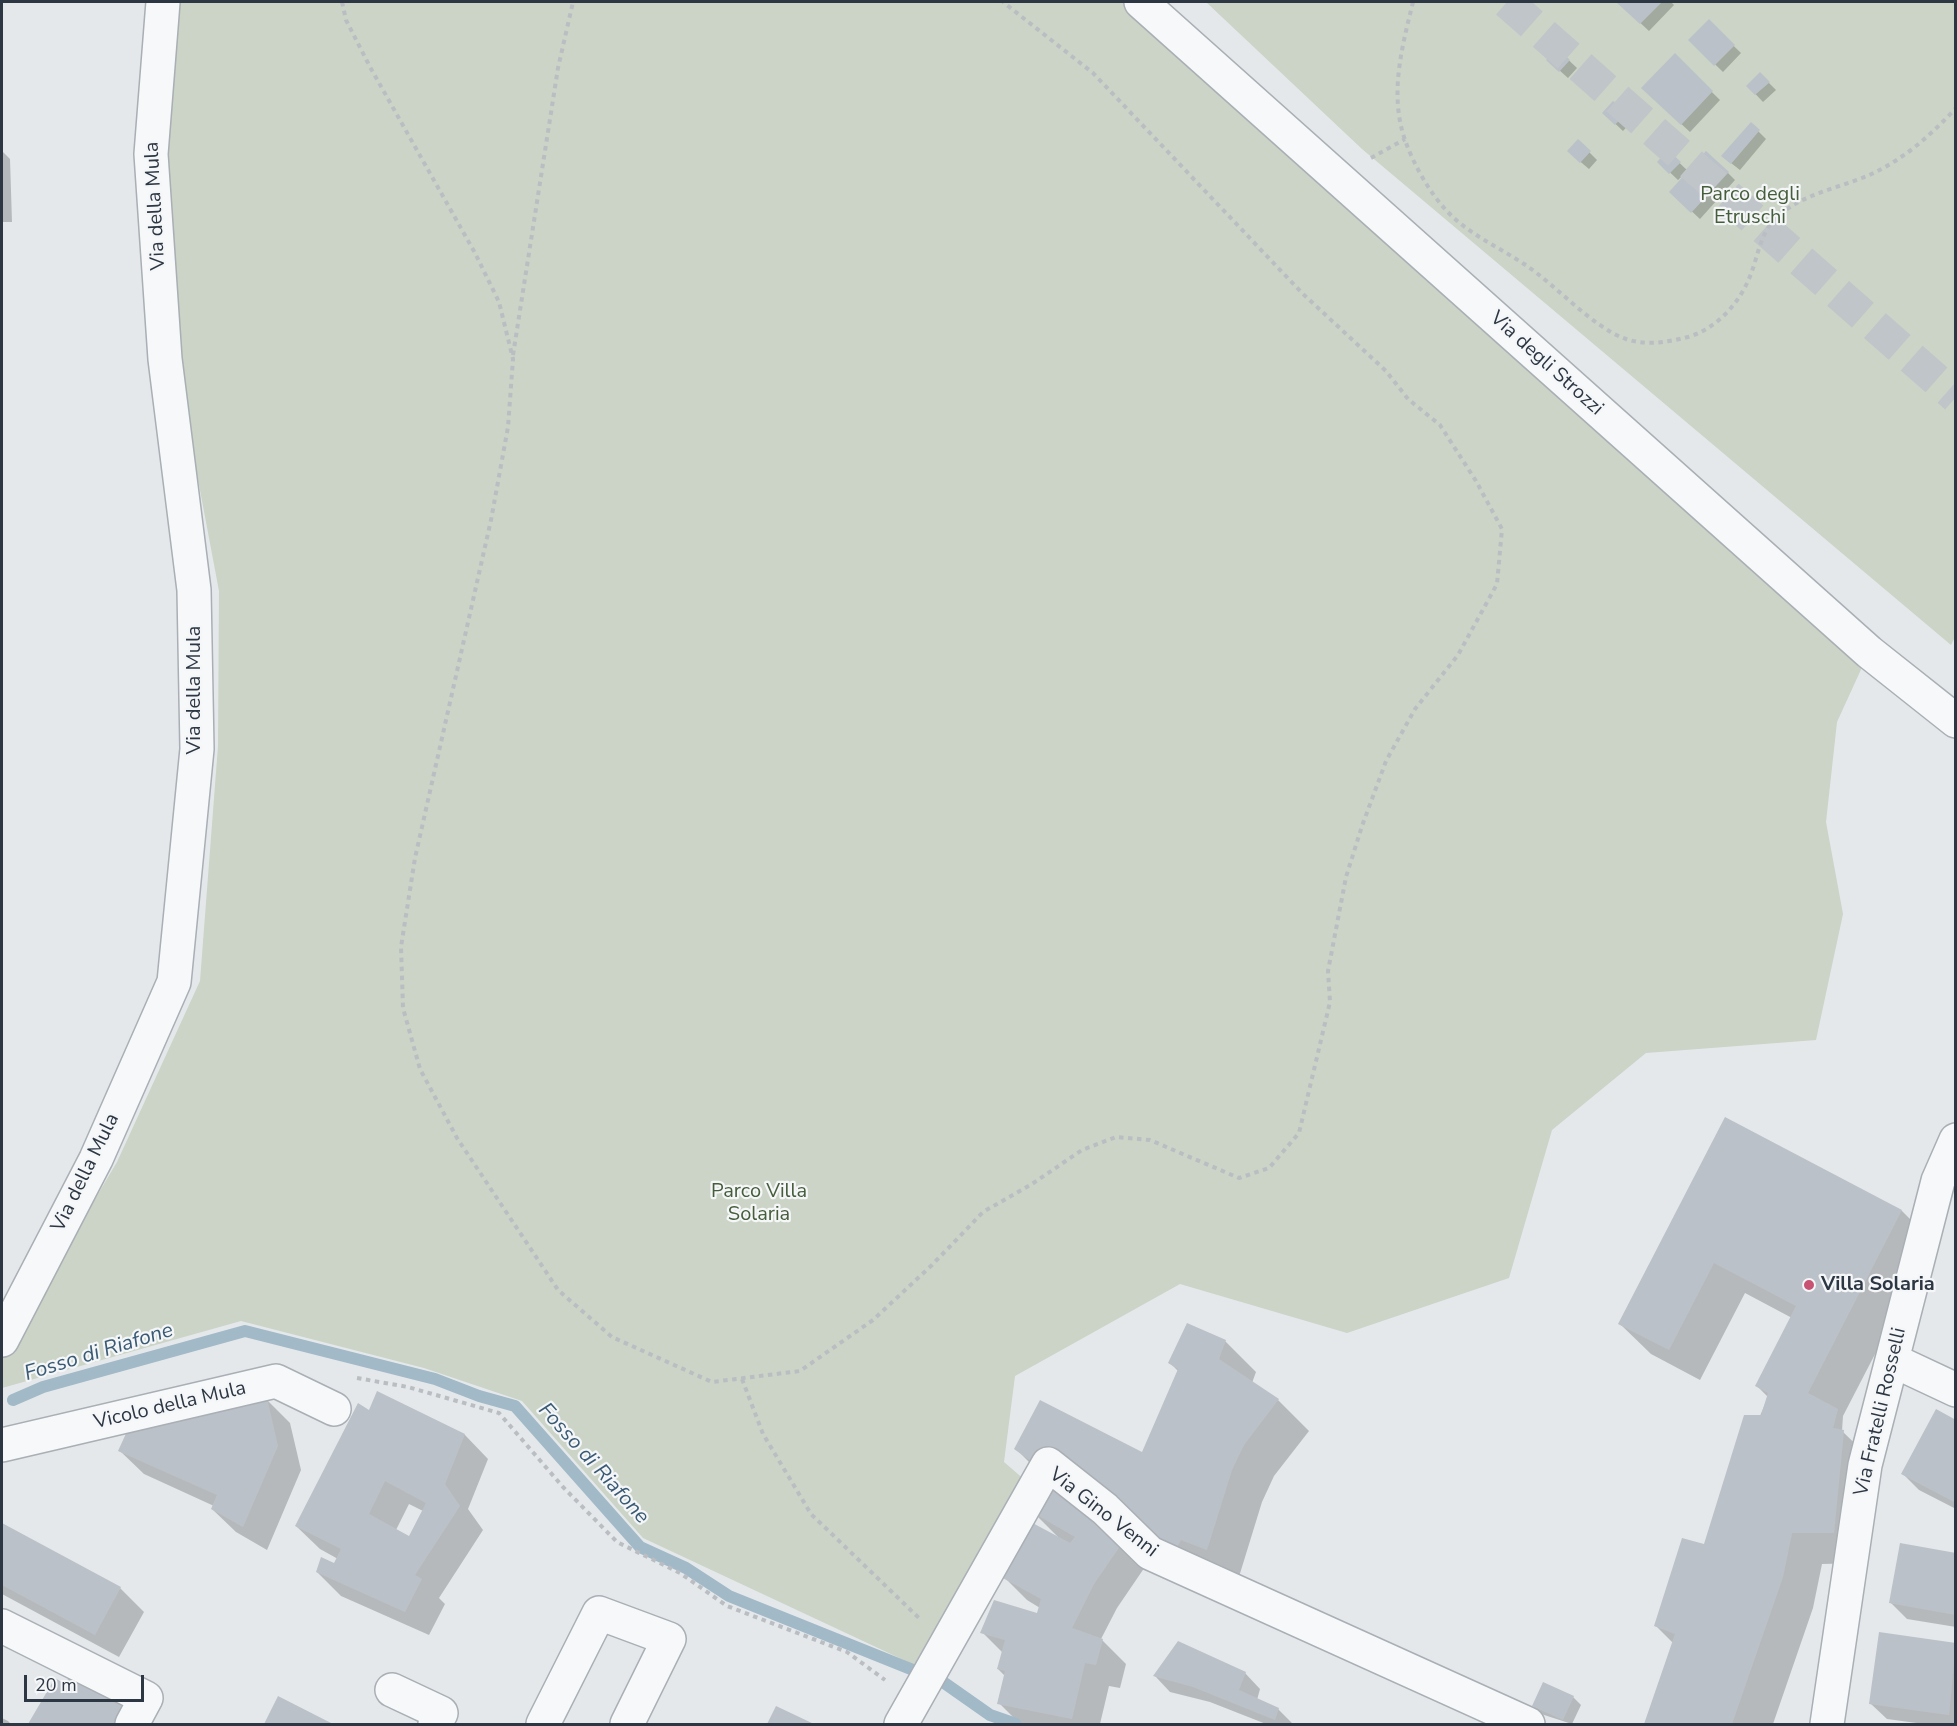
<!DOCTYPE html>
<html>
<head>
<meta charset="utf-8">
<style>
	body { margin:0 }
	#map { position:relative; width:1957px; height:1726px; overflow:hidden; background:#e4e8eb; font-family:"Nunito Sans",sans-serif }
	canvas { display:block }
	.frame { position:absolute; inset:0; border:3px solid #2c3743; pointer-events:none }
	.scale { position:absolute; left:24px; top:1675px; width:120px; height:27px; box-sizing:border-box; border:3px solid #2c3743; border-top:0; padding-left:8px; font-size:18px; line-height:21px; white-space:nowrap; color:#2c3743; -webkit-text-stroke:4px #f4f6f8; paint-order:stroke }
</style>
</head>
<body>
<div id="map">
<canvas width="1957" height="1726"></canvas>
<div class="frame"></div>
<div class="scale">20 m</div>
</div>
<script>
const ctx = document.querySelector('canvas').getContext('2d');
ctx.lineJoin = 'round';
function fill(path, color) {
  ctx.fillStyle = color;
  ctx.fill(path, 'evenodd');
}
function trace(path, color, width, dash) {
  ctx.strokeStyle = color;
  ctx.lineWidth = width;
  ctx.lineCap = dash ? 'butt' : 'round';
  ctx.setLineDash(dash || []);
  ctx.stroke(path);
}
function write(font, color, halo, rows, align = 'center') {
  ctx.font = font + ' "Nunito Sans",sans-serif';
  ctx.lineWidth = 4.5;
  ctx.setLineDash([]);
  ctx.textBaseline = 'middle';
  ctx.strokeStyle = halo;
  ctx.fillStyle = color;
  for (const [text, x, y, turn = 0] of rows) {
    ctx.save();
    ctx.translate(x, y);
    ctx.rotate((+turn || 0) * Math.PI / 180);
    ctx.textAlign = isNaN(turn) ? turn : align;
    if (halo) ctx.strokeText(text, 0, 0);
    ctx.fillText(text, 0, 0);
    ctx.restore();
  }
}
fill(new Path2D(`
	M178 2H1141L1869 652 1837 722 1826 822 1843 914 1816 1040 1646 1053 1552 1130 1509 1278 1347 1333 1180 1284 1015 1376 1004 1462 1026 1481 925 1670 643 1538 522 1401 424 1368 241 1321 2 1388V1356L117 1162 200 981 218 746 219 591 177 368 161 152Z
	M1206 2H1955L1956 635 1951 645 1362 149Z`), '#cbd4c6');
fill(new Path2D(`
	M1618 2H1671L1674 5 1649 31Z
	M1709 22 1741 53 1723 72 1690 40Z
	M1558 50 1577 68 1568 78 1548 60Z
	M1675 56 1720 100 1690 132 1651 96Z
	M1760 74 1776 90 1763 102 1748 86Z
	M1613 103 1632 121 1623 131 1604 113Z
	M1751 124 1766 139 1740 170 1731 163Z
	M2 135V151L10 159 12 222H2Z
	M1578 141 1597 160 1589 169 1576 158Z
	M1668 152 1689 172 1728 173 1735 180 1700 219 1671 192 1686 176 1684 174 1678 180 1659 162Z
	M1726 1119 1902 1211 1933 1242 1843 1416 1842 1431 1874 1462 1865 1563 1822 1564 1813 1608 1773 1724H1645L1674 1644 1655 1625 1705 1546 1768 1397 1757 1386 1792 1318 1745 1293 1700 1380 1651 1354 1620 1324Z
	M1225 1341 1256 1372 1252 1383 1278 1400 1309 1431 1274 1476 1262 1502 1238 1580 1149 1561 1117 1608 1101 1639 1126 1664 1120 1688 1109 1686 1100 1724H1020L999 1703 1005 1676 998 1669 1003 1653 982 1632 1038 1615 1040 1608 1027 1600 1003 1576 1059 1538 1033 1512 1047 1480 1016 1449 1142 1454 1178 1371 1170 1363Z
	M266 1399 290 1423 301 1470 267 1550 236 1532 212 1509 214 1506 144 1474 120 1451Z
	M370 1412 465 1435 488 1459 468 1509 483 1530 439 1598 445 1604 429 1635 341 1596 317 1572 335 1565 338 1559 320 1549 296 1526ZM409 1504 423 1511 410 1538 396 1530Z
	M1956 1422V1509L1919 1490 1903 1474Z
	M2 1525 120 1588 144 1612 119 1657 2 1594Z
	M1956 1554V1627L1907 1619 1891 1603Z
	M1956 1644V1724H1924L1887 1719 1871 1704Z
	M1245 1673 1260 1689 1257 1700 1278 1709 1293 1724H1266L1210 1702 1170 1692 1155 1676Z
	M56 1680 66 1686 138 1705 154 1721 152 1724H29Z
	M1573 1697 1581 1705 1572 1724 1541 1714 1534 1706Z
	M279 1698 330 1724H265Z
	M776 1708 811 1724H768Z
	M2 1718 8 1721 11 1724H2Z`), '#0003');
trace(new Path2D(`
	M13 1400 43 1387 245 1331 435 1379 479 1396 515 1406 640 1547 686 1568 729 1596 943 1682 990 1715 1016 1724`), '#a2b9c8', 12);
fill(new Path2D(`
	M1616 2H1662L1640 24Z
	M1709 19 1735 45 1714 66 1688 40Z
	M1558 48 1570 60 1559 72 1546 60Z
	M1675 53 1713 91 1681 125 1641 88Z
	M1760 72 1770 82 1755 95 1746 86Z
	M1613 101 1626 113 1615 125 1602 113Z
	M1751 122 1760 130 1731 164 1721 156Z
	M1578 139 1591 151 1580 163 1567 151Z
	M1668 150 1681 162 1669 174 1657 162Z
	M1706 151 1729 172 1691 213 1669 192Z
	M1725 1117 1902 1210 1808 1393 1838 1409 1833 1428 1844 1430 1834 1533H1792L1783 1577 1732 1724H1644L1675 1634 1654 1626 1682 1538 1704 1544 1744 1415H1761L1768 1393 1755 1386 1796 1306 1714 1263 1669 1350 1618 1324Z
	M1187 1323 1226 1340 1219 1359 1279 1399 1244 1445 1232 1470 1207 1550 1181 1540 1170 1560 1014 1449 1040 1400 1142 1452 1178 1369 1168 1363Z
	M377 1391 465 1434 445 1484 460 1506 415 1575 422 1579 405 1612 316 1572 321 1557 334 1563 341 1549 295 1526 358 1403 369 1410ZM385 1481 426 1503 409 1536 369 1514Z
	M267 1398 278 1446 243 1527 211 1509 217 1495 118 1451 134 1416Z
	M1936 1409 1956 1420V1503L1901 1474Z
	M1053 1476 1127 1536 1094 1584 1072 1628 1103 1639 1096 1665 1085 1663 1072 1719 997 1704 1005 1671 997 1669 1005 1640 980 1633 994 1600 1037 1613 1041 1599 1001 1577 1027 1520 1070 1543 1075 1537 1032 1512Z
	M2 1523 121 1587 95 1635 2 1585Z
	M1900 1543 1956 1553V1615L1889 1603Z
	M1879 1632 1956 1643 1949 1715 1869 1704Z
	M1178 1641 1246 1672 1239 1690 1279 1708 1275 1720 1193 1687 1153 1676Z
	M76 1666 139 1704 127 1724H28L55 1678 65 1684Z
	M1543 1682 1574 1696 1563 1720 1532 1706Z
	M278 1696 333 1724H264Z
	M776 1706 814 1724H767Z`), '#bbc1c8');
trace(new Path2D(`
	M1507 2 1956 397`), '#bfc5c9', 33, [33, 16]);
const minor = new Path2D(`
	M1141 2 1869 652 1956 721
	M2 1340 96 1159 174 982 197 749 194 590 165 359 151 154 163 2
	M1892 1360 1956 1390
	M2 1445 276 1381 334 1409
	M2 1626 146 1698 132 1724
	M392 1690 441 1713 435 1724
	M543 1724 599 1613 669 1639 627 1724
	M901 1724 1048 1464 1105 1509 1150 1553 1528 1724
	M1827 1724 1865 1465 1938 1181 1956 1140`);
trace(minor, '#a9afb5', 36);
trace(new Path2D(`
	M342 2 346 20 370 67 475 253 499 302 513 359 508 427 491 520 415 858 401 947 403 1008 420 1069 457 1138 558 1290 612 1337 712 1382 800 1371 873 1320 932 1265 983 1212 1032 1184 1082 1150 1116 1137 1150 1140 1239 1178 1269 1168 1299 1133 1330 1002 1328 971 1346 877 1362 826 1386 761 1415 709 1458 655 1497 584 1502 529 1476 481 1440 425 1408 399 1386 371 1302 293 1093 73 1003 2
	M1413 2C1402 47 1389 94 1405 140 1413 163 1429 192 1446 210 1468 234 1497 246 1524 264 1555 284 1593 328 1626 339 1646 346 1668 342 1688 337 1719 328 1742 300 1752 271 1758 254 1761 235 1773 221 1797 196 1831 190 1862 178 1900 163 1929 137 1956 108
	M1371 158 1405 139
	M513 355 558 68 573 2
	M357 1378 408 1387 499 1413 563 1487 617 1542 680 1573 727 1606 847 1652 885 1680
	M742 1379 763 1434 811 1514 919 1618`), '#babec2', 4, [4.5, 4.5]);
trace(minor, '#f7f8f9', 33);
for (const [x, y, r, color] of [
	[1809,1285,6,"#c75272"]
]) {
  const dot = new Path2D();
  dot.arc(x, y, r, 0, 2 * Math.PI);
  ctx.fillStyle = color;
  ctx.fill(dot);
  trace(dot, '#f4f6f8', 2);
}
write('20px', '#455d3a', '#f4f6f8', [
	["Parco degli",1750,195],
	["Etruschi",1750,218],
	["Parco Villa",759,1192],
	["Solaria",759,1215]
]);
write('20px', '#2c3743', '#f4f6f8', [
	["Via della Mula",156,206,-93],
	["Via degli Strozzi",1546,364,42],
	["Via della Mula",195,690,-90],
	["Via della Mula",86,1173,-64],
	["Vicolo della Mula",170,1406,-13],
	["Via Fratelli Rosselli",1881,1412,-77],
	["Via Gino Venni",1103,1513,38]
]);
write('bold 20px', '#2c3743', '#f4f6f8', [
	["Villa Solaria",1821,1285]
], 'left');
write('italic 21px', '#395a74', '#f4f6f8', [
	["Fosso di Riafone",99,1353,-17],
	["Fosso di Riafone",593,1464,48]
]);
</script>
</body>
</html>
